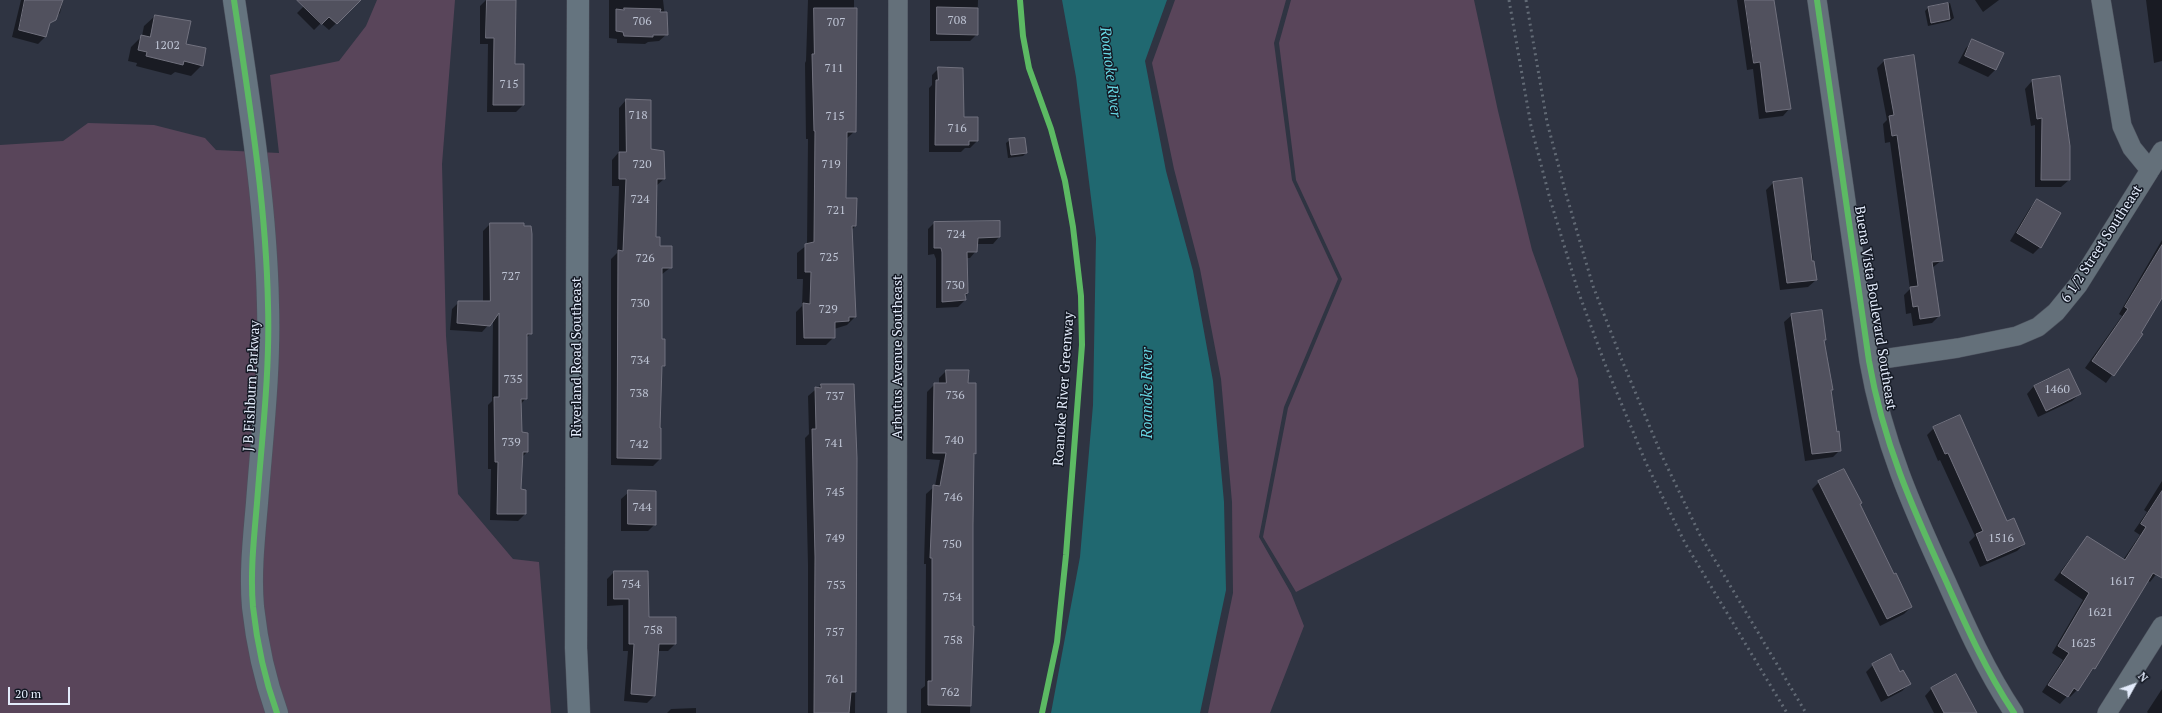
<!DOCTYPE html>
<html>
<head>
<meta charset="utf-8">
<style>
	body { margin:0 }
	#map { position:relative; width:2162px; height:713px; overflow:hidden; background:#2f3442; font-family:"PT Serif",serif }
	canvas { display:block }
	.north { position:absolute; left:2114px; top:665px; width:40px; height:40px; -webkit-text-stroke:3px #141924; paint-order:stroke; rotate:49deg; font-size:11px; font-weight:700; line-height:16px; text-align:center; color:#e3ebfb }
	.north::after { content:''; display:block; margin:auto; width:14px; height:18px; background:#e3ebfb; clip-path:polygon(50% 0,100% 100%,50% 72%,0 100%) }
	.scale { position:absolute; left:8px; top:687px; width:62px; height:18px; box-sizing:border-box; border:2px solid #e3ebfb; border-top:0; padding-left:5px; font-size:12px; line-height:14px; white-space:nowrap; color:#e3ebfb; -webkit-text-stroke:3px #141924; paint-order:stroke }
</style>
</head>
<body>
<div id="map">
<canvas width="2162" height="713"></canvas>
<div class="north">N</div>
<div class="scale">20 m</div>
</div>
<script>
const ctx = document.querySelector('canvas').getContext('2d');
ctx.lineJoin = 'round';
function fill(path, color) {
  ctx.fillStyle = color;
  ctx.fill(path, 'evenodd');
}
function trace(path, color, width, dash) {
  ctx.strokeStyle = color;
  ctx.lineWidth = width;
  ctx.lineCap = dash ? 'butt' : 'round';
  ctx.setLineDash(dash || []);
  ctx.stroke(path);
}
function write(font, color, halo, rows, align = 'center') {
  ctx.font = font + ' "PT Serif",serif';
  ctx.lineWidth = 3;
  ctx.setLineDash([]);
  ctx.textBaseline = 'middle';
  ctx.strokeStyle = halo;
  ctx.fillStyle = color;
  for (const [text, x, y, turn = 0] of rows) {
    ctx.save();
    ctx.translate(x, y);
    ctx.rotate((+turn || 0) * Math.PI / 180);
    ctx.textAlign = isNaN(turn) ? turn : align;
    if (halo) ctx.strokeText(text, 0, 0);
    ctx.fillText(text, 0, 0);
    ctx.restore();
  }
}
fill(new Path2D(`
	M377 0H455L442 164 446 336 458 494 513 559 539 562 551 713H0V145L63 141 88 123 154 125 205 138 216 150 279 153 270 75 339 61 366 26Z
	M1175 0H1286L1274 43 1292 180 1338 279 1284 407 1259 537 1291 593 1304 626 1270 713H1208L1233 593 1232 502 1221 379 1200 269 1174 169 1152 63Z
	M1291 0H1474L1498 111 1532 250 1578 379 1584 447 1296 592 1263 537 1288 408 1342 279 1296 180 1279 43Z`), '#59455a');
fill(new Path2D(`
	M1062 0H1167L1145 61 1166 171 1193 271 1213 381 1224 502 1226 590 1200 713H1051L1080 557 1093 405 1096 238 1076 77Z`), '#206870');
fill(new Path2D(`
	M21 0H63L60 13 48 26 45 37 38 44 12 37Z
	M310 0H343L352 8 329 30 321 23 314 30 297 13Z
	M486 0H515L514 65 523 105 516 112H487L488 44H480V6Z
	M609 0H663L667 34 659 41 648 42 645 44 617 43V39L609 38Z
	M808 0H854L855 131 846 139 845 199 855 226 852 230 855 317 847 325 834 329V337L826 345H796V312L802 306 803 279H797V253L807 245 808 139H806L805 63 806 61Z
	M930 0H978L977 34 970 41H930Z
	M1737 0H1773L1790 108 1783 116 1759 119 1753 69 1747 70Z
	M1975 0H1999L1983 12Z
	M2146 0H2162V61L2154 63Z
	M1950 3 1954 18 1950 21 1928 26 1925 11 1928 8Z
	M155 16 185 44 202 65 191 76 175 72 171 75 136 66 137 63 128 61 131 47 142 36 144 26Z
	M1973 41 1995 70 1988 77 1958 63 1966 48Z
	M1884 61 1942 260 1932 268 1939 316 1932 323 1913 326 1911 313 1906 314 1904 295 1910 289 1890 142 1885 143 1883 124 1887 120 1877 68Z
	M939 68 963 118 977 141 970 148H965L961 152H929V88L932 85V75Z
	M2032 81 2069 180 2061 187H2035V125L2031 126 2025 89Z
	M626 100 664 179 656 186 655 238 671 267 661 275V340L664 366 661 368 659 429 660 459 653 466 611 465V259L617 253 619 186H612V160L619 152V108Z
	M1010 140 1026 153 1023 156 1008 158 1006 143Z
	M1801 179 1816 280 1808 287 1780 290 1766 190 1773 183Z
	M2037 200 2040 247 2033 254 2010 241 2030 208Z
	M999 222V237L993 244H976V251L970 258H966L967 293 965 300 958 307 936 308V259L934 254 928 255V229L934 223Z
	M490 224 531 333 526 338V398L521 404V433L527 452 522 457 520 490 525 514 518 521 490 520 491 469H488V405L492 401 493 320 482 332 450 330 452 309 459 302H483V231Z
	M2162 240V296L2140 333 2142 335 2106 383 2085 368 2122 316 2119 314Z
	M1792 315 1825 340 1823 342 1832 390 1830 391 1836 433 1840 450 1833 457 1805 461 1784 322Z
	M2068 370 2080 394 2072 401 2038 417 2027 394 2034 386Z
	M946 371 967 384 975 453 973 455V627L970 713H921V689L925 686 926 564H924L926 494 935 486 940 460 926 459 927 392 935 384H939V378Z
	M821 385 856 574 855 713H808V565L805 438 809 434 808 396Z
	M1934 428 2024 544 2017 551 1980 567 1969 542 1975 536 1940 460 1938 461 1927 435Z
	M2162 481V567L2150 582 2147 580 2094 668 2077 690 2070 697 2068 695 2060 704 2042 692 2063 660 2052 653 2083 600 2054 580 2087 537 2123 560 2140 535 2134 531 2147 512 2144 510Z
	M1819 482 1861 503 1860 505 1893 575 1911 607 1904 614 1880 626 1812 489Z
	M629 492 655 524 648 531H621V499Z
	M614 572H647L648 618 675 644 668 651H657L654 696 647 703 624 701 628 651H623V605L607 606V579Z
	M1873 665 1900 673 1909 684 1902 691 1881 702 1866 672Z
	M1932 688 1976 713H1934L1925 696Z
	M2162 689V713H2148L2147 712Z
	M696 708V713H667L671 709Z`), '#0007');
const building = new Path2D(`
	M25 0H63L56 20 50 23 46 37 19 30Z
	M297 0H361L337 24 329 17 322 24Z
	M487 0H516L515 64H524V105H493L494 38H486Z
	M1745 0H1774L1791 109 1766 112 1760 62 1754 63Z
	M1948 3 1950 19 1931 23 1928 7Z
	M937 7 978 8V35L937 34Z
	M624 8 661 9 660 12H667L668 35H653V37L624 36 623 32 616 31V9L624 10Z
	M814 8H857L856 132H847L846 198H857L856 226H852L856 317H849V321L835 322V338H804L803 303 810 304 811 272H805V244L814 242 815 131H814L812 54H814Z
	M155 15 191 21 186 44 206 48 203 66 184 61 183 65 146 56 147 52 138 50 141 35 150 37Z
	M1972 39 2004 53 1996 70 1965 56Z
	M1914 55 1943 261 1932 262 1940 316 1920 319 1918 306 1913 307 1910 287 1918 286 1897 135 1892 136 1889 116 1894 115 1884 60Z
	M938 67 963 68 964 117H978V141H969V145H935L936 80H938Z
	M2060 76 2070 146V180H2041L2042 118 2037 119 2032 80Z
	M626 99 651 100V149L664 151 665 179H657L656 237H660V246H672V268H662V339H665V366H662L660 428H661V459L617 458 618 250 623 251 626 179H619V152H626Z
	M1025 138 1027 153 1011 155 1009 139Z
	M1802 178 1812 261H1814L1817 280 1787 283 1773 182Z
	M2037 199 2061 213 2041 248 2017 233Z
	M1000 221V237L978 238 977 252H967L968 293 965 294 966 300 942 302V252L941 248H934V222Z
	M490 223H524V226H531L532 234V334H527V399H521L522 432 528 433V452H523L521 489 526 490V514H497L498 462H495L494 397H499V313L490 326 457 323 458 301H490Z
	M2162 245V298L2141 333 2143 334 2114 376 2092 361 2128 309 2125 307Z
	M1822 310 1826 340H1824L1833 390H1831L1837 432 1839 431 1841 451 1812 454 1791 314Z
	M2069 369 2081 394 2046 411 2034 386Z
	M946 370H969L968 383H976V454L974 453 973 525V626H974L971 706 928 705V681H932V558H930L933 485 940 486 946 453H933L934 383H946Z
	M821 384H854L857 458 856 692H851L849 713H814L815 557 812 429H816L815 387 821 388Z
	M1960 415 2007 521 2014 518 2025 544 1987 561 1976 534 1983 531 1948 453 1945 454 1933 427Z
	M1844 469 1862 503 1860 504 1894 574 1896 573 1912 607 1887 619 1818 481Z
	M628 490 656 491V525L628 524Z
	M2162 491V578L2153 573 2095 669 2093 668 2078 691 2074 688 2068 697 2048 685 2069 653 2058 646 2089 593 2061 573 2087 536 2125 560 2146 527 2141 524Z
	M614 571H648L649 617H676V644H659L655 696 631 694 634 644H629V599H614Z
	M1891 654 1900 672 1903 670 1911 684 1888 696 1872 664Z
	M1956 674 1977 713H1944L1931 688Z`);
fill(building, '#51515e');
trace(building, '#71717e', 1);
const street = new Path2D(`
	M1817 0 1869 361C1883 442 1912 507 1946 581 1966 626 1986 671 2014 713
	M2101 0 2122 126 2132 148 2150 170
	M1869 361 1958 348 2017 336 2038 327 2056 312 2078 285 2162 151
	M897 713 898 0
	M2107 713 2162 626`);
const secondary = new Path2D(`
	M234 0C249 101 266 202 268 305 270 371 262 437 257 503 254 538 250 573 253 607 257 643 265 680 277 713
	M578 0 576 648 579 713`);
trace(street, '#4d525e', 20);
trace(secondary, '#4d525e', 23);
trace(street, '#64707a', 19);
trace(secondary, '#65747f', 22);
trace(new Path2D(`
	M1509 0 1531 126 1550 199 1578 291 1605 364 1646 463 1685 543 1787 713
	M1526 0 1547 122 1566 194 1593 286 1621 358 1662 456 1700 535 1806 713`), '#626a75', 3, [2, 4]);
trace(new Path2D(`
	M234 0C249 101 266 202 268 305 270 371 262 437 257 503 254 538 250 573 253 607 257 643 265 680 277 713
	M1020 0 1023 36 1029 68 1051 129 1065 181 1073 227 1081 296 1082 345 1066 555 1057 642 1042 713
	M1817 0 1869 361C1883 442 1912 507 1946 581 1966 626 1986 671 2014 713`), '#5cba63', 6);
write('12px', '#bec4d4', null, [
	["708",957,21],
	["706",642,22],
	["707",836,23],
	["1202",167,46],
	["711",834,69],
	["715",509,85],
	["718",638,116],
	["715",835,117],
	["716",957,129],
	["720",642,165],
	["719",831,165],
	["724",640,200],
	["721",836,211],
	["724",956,235],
	["725",829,258],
	["726",645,259],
	["727",511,277],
	["730",955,286],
	["730",640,304],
	["729",828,310],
	["734",640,361],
	["735",513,380],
	["1460",2057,390],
	["738",639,394],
	["736",955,396],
	["737",835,397],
	["740",954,441],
	["739",511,443],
	["741",834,444],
	["742",639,445],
	["745",835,493],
	["746",953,498],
	["744",642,508],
	["749",835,539],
	["1516",2001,539],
	["750",952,545],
	["1617",2122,582],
	["754",631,585],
	["753",836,586],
	["754",952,598],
	["1621",2100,613],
	["758",653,631],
	["757",835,633],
	["758",953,641],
	["1625",2083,644],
	["761",835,680],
	["762",950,693]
]);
write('14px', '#e3ebfb', '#141924', [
	["6 1/2 Street Southeast",2102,244,-57],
	["Buena Vista Boulevard Southeast",1875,308,81],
	["Riverland Road Southeast",577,357,-90],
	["Arbutus Avenue Southeast",898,357,-90],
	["J B Fishburn Parkway",252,386,-87],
	["Roanoke River Greenway",1064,389,-86]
]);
write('italic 15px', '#67d8e4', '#141924', [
	["Roanoke River",1110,72,83],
	["Roanoke River",1148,393,-90]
]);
</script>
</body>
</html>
